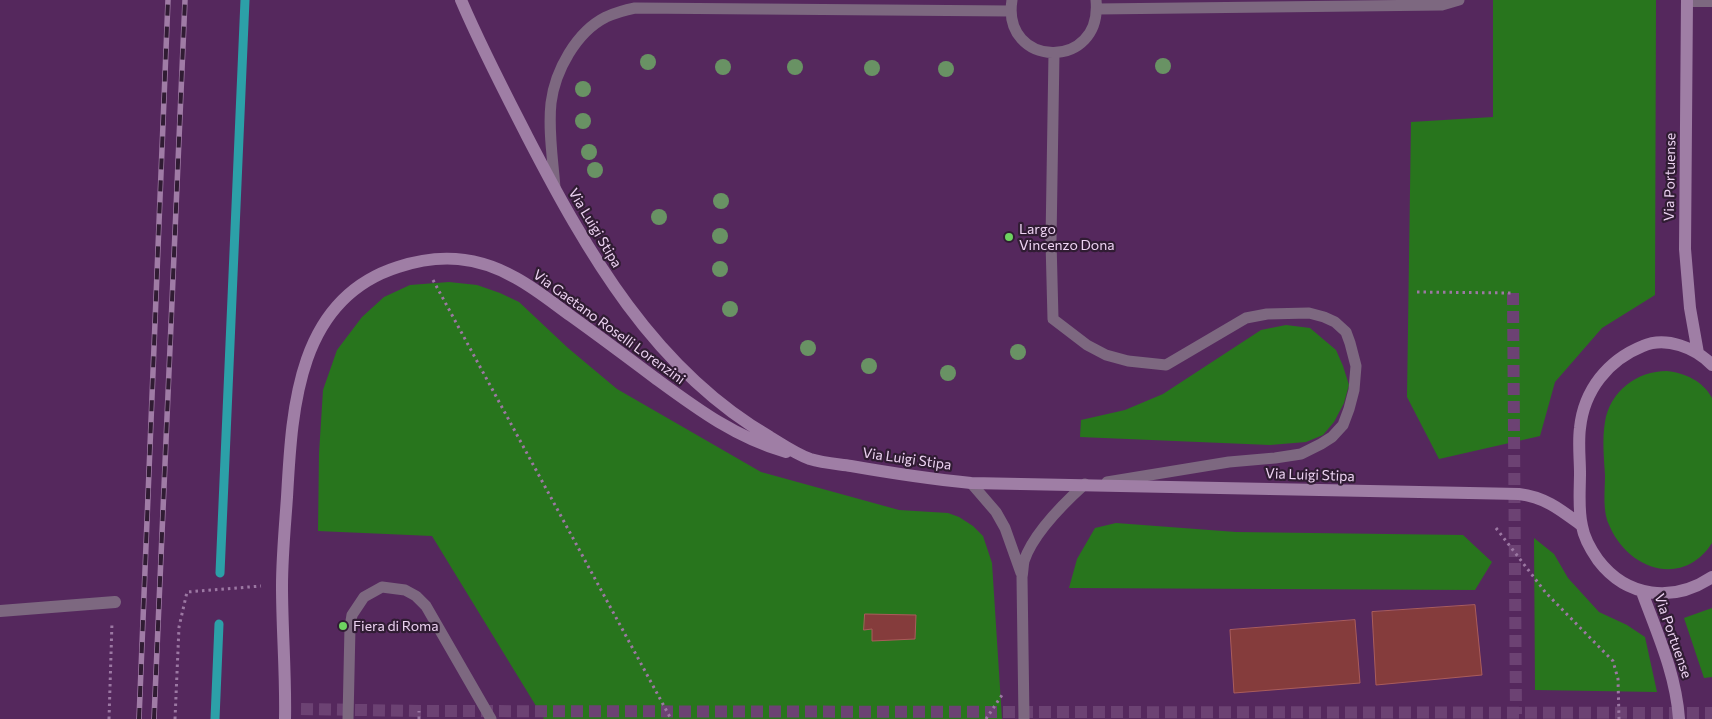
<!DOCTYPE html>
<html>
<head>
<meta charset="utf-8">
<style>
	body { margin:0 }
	canvas { display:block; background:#55285d }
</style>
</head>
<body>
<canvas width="1712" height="719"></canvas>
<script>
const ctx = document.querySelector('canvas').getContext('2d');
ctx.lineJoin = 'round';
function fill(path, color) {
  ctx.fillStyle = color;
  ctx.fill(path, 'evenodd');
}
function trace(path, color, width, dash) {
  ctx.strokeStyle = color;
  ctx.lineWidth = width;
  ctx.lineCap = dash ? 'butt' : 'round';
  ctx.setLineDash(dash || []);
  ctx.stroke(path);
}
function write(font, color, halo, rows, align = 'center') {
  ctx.font = font + ' Commissioner,sans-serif';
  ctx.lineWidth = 4.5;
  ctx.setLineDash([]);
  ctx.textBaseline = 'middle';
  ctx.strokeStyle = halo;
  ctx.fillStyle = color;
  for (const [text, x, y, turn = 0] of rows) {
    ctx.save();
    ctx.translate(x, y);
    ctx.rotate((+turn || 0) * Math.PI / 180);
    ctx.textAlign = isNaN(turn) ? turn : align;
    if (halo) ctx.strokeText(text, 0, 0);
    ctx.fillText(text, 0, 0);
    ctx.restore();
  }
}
fill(new Path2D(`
	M1493 0H1656L1655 295 1602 328 1555 382 1540 436 1439 459 1407 397 1411 122 1493 117Z
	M449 282 477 285 500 293 519 302 568 348 617 389 761 472 899 510 948 513 959 517 973 526 983 536 992 563 1002 719H544L432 536 318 531 319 454 323 390 337 350 362 317 384 297 410 285Z
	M1286 325 1310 328 1336 350 1343 366 1349 385 1344 403 1334 422 1323 435 1306 442 1270 445 1080 437 1081 420 1125 410 1163 394 1261 330Z
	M1667 371C1685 373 1703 381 1712 398V543C1683 588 1629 570 1610 527 1602 512 1605 492 1605 475 1604 458 1602 439 1605 422 1610 391 1637 371 1667 371Z
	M1116 523 1236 532 1463 535 1492 562 1475 590 1069 588 1077 559 1095 528Z
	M1534 538 1554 554 1568 578 1599 612 1627 625 1645 637 1657 692 1535 690Z
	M1712 608V677L1704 678 1684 618Z`), '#28751d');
trace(new Path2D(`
	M220 573 245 0
	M215 719 219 624`), '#2ca0a8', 9);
const building = new Path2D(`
	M1475 605 1482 675 1376 685 1372 612Z
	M865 614 916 615 915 639 872 641V629L864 630Z
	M1355 620 1360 683 1234 693 1230 630Z`);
fill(building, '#853c3c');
trace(building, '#aa5c5b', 1);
trace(new Path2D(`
	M1513 293 1516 714
	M301 709 419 711 1712 713`), '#6c4273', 12, [12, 6]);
trace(new Path2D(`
	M433 280 671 719
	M1417 292 1513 293
	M1496 528 1546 593 1613 661 1618 679 1619 719
	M109 719 112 622
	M175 719 179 627 187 592 261 586
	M419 719V711
	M986 719 1002 695`), '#9c78a3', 3, [2.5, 4]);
trace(new Path2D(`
	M1012 0C1001 68 1103 72 1096 0
	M1097 9 1442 5 1459 0
	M1054 53 1051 241 1053 319 1087 345 1106 355 1128 361 1166 365 1246 318 1267 314 1309 313 1324 317 1335 322 1346 332 1350 343 1356 366 1354 390 1349 409 1343 425 1332 437 1321 444 1301 454 1275 458 1229 462 1107 482
	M555 188C553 160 548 131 551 103 555 71 576 32 606 17 615 13 625 10 635 8L1010 11
	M971 483 996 512 1005 528 1021 573
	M348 719 350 627 352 615 364 597 382 587 405 590 416 596 426 606 491 719
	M1024 719 1022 577C1023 572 1023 566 1024 561 1033 534 1064 503 1085 484`), '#7d6880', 11);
trace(new Path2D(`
	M1687 1H1712
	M0 611 115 602`), '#7d6880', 12);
trace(new Path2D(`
	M461 0C481 47 504 91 527 136 587 252 654 370 770 437 783 445 796 454 810 459 823 463 838 464 851 466 891 473 931 479 971 483L1519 494C1545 497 1561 510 1581 525
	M1687 0 1685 249 1690 308 1698 353
	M1712 365C1696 348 1666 336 1643 346 1608 360 1584 390 1580 428 1578 443 1580 459 1580 473 1580 490 1578 510 1582 526 1584 538 1591 550 1598 560 1627 598 1673 603 1712 577
	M1642 592C1657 633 1676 674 1679 719
	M285 719C286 675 282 631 282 586 282 557 285 526 287 497 292 408 297 299 398 267 440 253 478 256 516 278 536 289 553 303 571 316 599 336 627 357 655 378 696 408 736 438 786 452`), '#9f7ea5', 12);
const rail = new Path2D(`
	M139 719 168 0
	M154 719 185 0`);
trace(rail, '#a07ca6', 5.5);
trace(rail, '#301c33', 4, [11]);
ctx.fillStyle = '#699264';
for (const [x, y] of [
	[648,62],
	[1163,66],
	[723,67],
	[795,67],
	[872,68],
	[946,69],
	[583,89],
	[583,121],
	[589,152],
	[595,170],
	[721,201],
	[659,217],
	[720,236],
	[720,269],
	[730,309],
	[808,348],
	[1018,352],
	[869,366],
	[948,373]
]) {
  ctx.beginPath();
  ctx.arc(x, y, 8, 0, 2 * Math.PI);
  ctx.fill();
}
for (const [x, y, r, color] of [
	[1009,237,5,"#6ed360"],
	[343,626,5,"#6ed360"]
]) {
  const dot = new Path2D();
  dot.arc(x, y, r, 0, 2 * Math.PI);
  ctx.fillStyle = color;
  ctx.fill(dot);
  trace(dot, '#301c33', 2);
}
write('14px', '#edd3f2', '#301c33', [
	["Via Portuense",1670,177,-89],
	["Via Luigi Stipa",595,228,59],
	["Via Gaetano Roselli Lorenzini",609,327,36],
	["Via Luigi Stipa",907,459,8],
	["Via Luigi Stipa",1310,475,2],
	["Via Portuense",1673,636,71]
]);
write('14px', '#edd3f2', '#301c33', [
	["Largo",1019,229],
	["Vincenzo Dona",1019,245],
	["Fiera di Roma",353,626]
], 'left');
</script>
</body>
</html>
